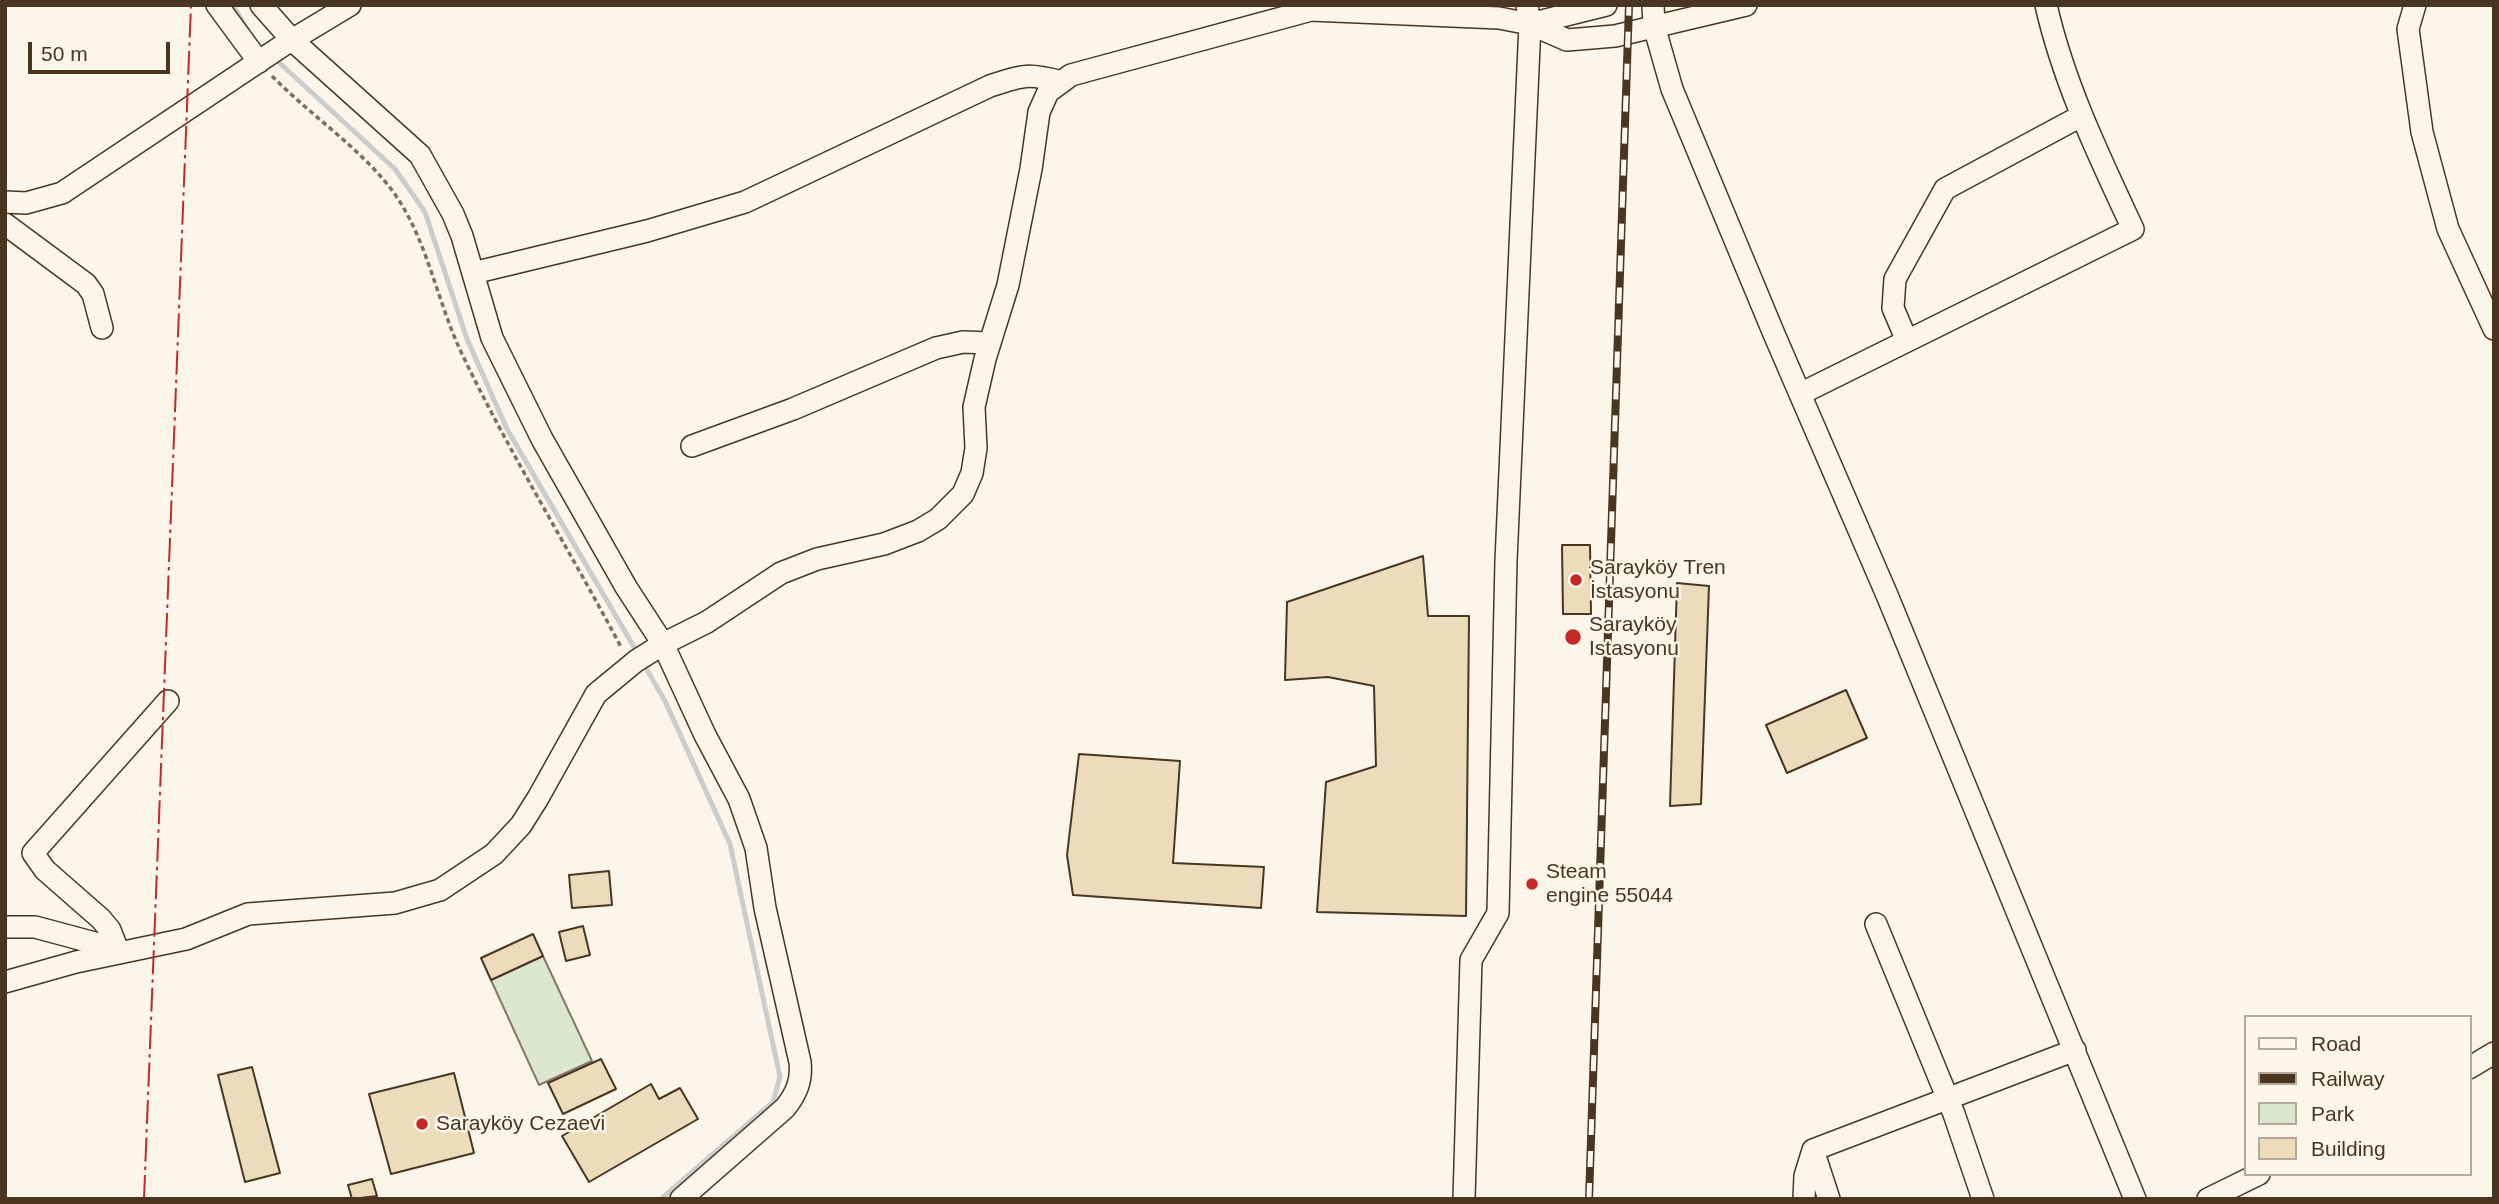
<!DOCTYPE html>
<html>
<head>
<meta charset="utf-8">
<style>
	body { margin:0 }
	#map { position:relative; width:2499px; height:1204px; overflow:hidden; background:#fbf6e9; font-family:Helvetica,sans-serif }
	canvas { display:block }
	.frame { position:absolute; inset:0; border:7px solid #4a3520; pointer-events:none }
	.legend { position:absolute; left:2244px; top:1015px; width:228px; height:161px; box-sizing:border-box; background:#fbf6e9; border:2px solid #b4a999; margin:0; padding:9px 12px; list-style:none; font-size:21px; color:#4a3520 }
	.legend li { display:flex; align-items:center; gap:14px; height:35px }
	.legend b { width:35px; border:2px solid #b4a999 }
	.scale { position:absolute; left:28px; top:42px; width:142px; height:32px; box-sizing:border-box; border:4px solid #4a3520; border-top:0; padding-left:9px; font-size:21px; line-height:24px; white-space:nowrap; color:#4a3520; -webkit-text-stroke:5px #fbf6e9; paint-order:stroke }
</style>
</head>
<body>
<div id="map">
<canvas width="2499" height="1204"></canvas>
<div class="frame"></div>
<ul class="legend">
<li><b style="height:9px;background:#fbf6e9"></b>Road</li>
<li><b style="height:9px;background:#4a3520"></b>Railway</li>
<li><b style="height:19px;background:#dce7d0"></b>Park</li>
<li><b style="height:19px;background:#ecdcbc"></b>Building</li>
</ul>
<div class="scale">50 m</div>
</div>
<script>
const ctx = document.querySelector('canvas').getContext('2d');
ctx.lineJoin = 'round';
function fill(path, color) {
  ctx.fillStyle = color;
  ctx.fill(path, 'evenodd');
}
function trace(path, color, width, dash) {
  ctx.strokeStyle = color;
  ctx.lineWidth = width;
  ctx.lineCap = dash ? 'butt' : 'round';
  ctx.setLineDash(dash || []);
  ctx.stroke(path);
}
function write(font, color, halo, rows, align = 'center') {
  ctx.font = font + ' Helvetica,sans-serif';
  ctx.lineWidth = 5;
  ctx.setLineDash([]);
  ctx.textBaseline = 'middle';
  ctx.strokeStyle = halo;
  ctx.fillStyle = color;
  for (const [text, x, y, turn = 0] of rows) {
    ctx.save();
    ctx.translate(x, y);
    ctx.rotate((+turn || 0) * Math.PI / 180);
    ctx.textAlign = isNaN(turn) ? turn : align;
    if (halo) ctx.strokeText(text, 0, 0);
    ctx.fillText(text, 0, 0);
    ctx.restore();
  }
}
const green = new Path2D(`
	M543 956 592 1061 539 1085 491 980Z`);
fill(green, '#dce7d0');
trace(green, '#887966', 2);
trace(new Path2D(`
	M233 5 247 29
	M273 57 395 169 425 212 467 339 507 429 638 654
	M643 663 665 701 730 844 780 1077 773 1102 661 1199`), '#c9cecd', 5);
const building = new Path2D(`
	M1562 545H1590L1591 614H1563Z
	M1423 556 1428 616H1469L1466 916 1317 912 1326 782 1376 766 1374 686 1328 677 1285 680 1287 602Z
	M1677 583 1709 586 1701 804 1670 806Z
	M1846 690 1867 738 1787 773 1766 725Z
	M1079 754 1180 761 1173 863 1264 867 1261 908 1073 895 1067 855Z
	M609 871 612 905 572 908 569 875Z
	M583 926 590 955 566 961 559 932Z
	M533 934 543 956 491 980 481 958Z
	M601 1059 616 1089 563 1114 548 1083Z
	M252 1067 280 1173 245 1182 218 1075Z
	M454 1073 474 1153 391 1174 369 1094Z
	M651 1084 659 1099 680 1088 698 1119 589 1182 562 1136Z
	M372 1179 377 1196 352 1199 348 1185Z`);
fill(building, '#ecdcbc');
trace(building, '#4a3520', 2);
const minor = new Path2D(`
	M217 5 259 62
	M261 5 292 40 420 155 453 214 462 236 492 338 542 439 626 587 663 644 705 735 739 799 756 848 765 908 800 1062C802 1080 797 1093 785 1108L681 1199
	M1653 5 1654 26 1672 89 1774 334 1887 595 2135 1199
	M2415 5 2408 29 2422 132 2448 229 2494 329
	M1530 24 1606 5
	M5 202 26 203 62 193 282 46 350 5
	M5 224 86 284 93 294 102 328
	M473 273 647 231 745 202 990 86C1023 75 1027 73 1062 82
	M1907 341 1893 308 1895 279 1945 189 2081 116
	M1800 394 2133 229C2099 156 2064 84 2046 5
	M692 446 793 409 936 348 963 342 990 343
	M1876 924 1954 1114 1983 1199
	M5 927H35L117 949
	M119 953 110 930 101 919 45 870 33 853 168 701
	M5 982 76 962 186 939 248 914 395 903 440 890 494 854 521 825 538 798 596 694 636 661 663 644 707 622 781 573 817 559 884 544 918 531 938 519 963 494 972 473 976 448 974 407 985 359 1008 285 1031 169 1039 112 1048 92 1071 75 1311 10 1499 18 1530 24 1567 40 1615 36 1746 5
	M2469 1068 2494 1053
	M1813 1150 2075 1050
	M1813 1150 1829 1199
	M1464 1199 1471 960 1498 913 1506 561 1530 24 1527 5
	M1804 1199 1805 1176 1813 1150
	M2208 1199 2259 1174`);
trace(minor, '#4a3520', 24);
trace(new Path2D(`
	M272 76C310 115 363 150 394 193 428 241 437 302 462 354 510 454 569 549 621 647`), '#7f6f5c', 3.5, [5, 3.5]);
trace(minor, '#fbf6e9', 21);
const rail = new Path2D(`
	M1589 1199 1629 5`);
trace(rail, '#4a3520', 8);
trace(rail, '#fbf6e9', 5, [16]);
trace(new Path2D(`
	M144 1199 191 5`), '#c62828', 2, [24, 5, 3.5, 5]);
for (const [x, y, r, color] of [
	[1576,580,7,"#c62828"],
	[1573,637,9,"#c62828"],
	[1532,884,7,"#c62828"],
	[422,1124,7,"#c62828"]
]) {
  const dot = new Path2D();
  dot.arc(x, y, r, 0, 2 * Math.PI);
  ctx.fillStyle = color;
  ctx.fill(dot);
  trace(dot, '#fbf6e9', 2.5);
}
write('21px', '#4a3520', '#fbf6e9', [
	["Sarayköy Tren",1590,568],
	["İstasyonu",1590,592],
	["Sarayköy",1589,625],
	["Istasyonu",1589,649],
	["Steam",1546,872],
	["engine 55044",1546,896],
	["Sarayköy Cezaevi",436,1124]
], 'left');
</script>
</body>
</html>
